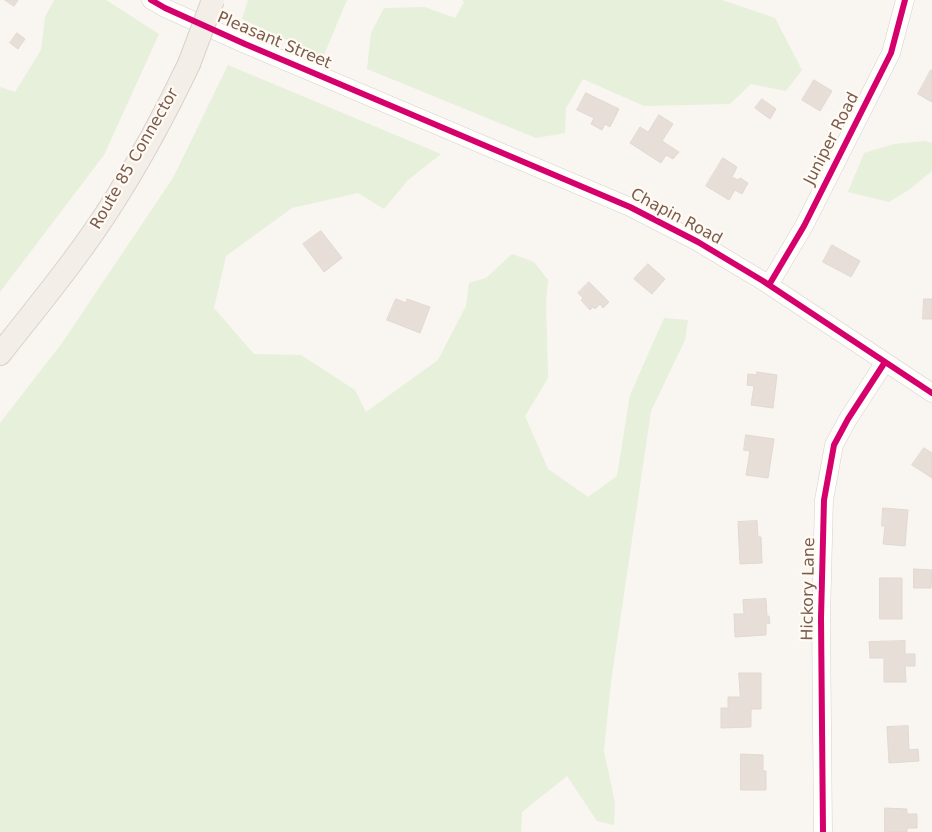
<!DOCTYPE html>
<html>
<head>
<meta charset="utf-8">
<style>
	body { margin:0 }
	canvas { display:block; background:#f9f5f0 }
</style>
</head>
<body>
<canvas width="932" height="832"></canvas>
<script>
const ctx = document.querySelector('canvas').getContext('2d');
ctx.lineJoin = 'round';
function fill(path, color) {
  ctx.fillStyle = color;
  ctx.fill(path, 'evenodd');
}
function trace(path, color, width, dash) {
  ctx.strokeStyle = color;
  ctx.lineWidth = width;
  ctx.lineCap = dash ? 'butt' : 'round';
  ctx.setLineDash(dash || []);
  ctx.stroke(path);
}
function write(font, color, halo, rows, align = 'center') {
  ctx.font = font + ' "DejaVu Sans",sans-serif';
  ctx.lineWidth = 4.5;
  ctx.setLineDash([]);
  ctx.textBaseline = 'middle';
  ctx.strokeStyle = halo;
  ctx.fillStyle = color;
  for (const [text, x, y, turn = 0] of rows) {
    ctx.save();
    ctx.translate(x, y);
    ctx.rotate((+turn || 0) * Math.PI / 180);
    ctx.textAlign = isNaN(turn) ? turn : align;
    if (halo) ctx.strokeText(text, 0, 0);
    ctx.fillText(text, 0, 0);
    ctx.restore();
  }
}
fill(new Path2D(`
	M54 0H106L159 34 104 155 0 292V87L15 92 41 50 45 17Z
	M248 0H347L323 57 242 19Z
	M462 0H722L775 18 802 70 786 91 751 84 730 104 644 106 583 79 566 108 565 133 536 138 367 69 371 33 384 8 425 7 455 18 464 2Z
	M228 65 441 154 408 180 384 209 358 193 292 208 226 256 214 308 254 354 301 355 355 390 366 412 438 360 466 306 469 283 486 278 512 254 534 262 548 280 546 302 548 378 525 416 548 469 588 497 617 476 630 395 664 318 688 320 685 340 651 411 611 682 604 751 615 803 614 825 597 821 567 776 522 812 521 832H0V423L62 343 173 178Z
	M925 141 932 143V171L910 189 889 202 848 192 864 153 894 144Z`), '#e7f0db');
const building = new Path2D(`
	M5 0H18L14 6Z
	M17 33 25 39 18 49 10 43Z
	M931 70 932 71V102L918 94Z
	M814 80 832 91 820 111 802 100Z
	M586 93 619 109 610 127 605 124 602 130 591 124 594 118 577 110Z
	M762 99 776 109 770 119 755 108Z
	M659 115 673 124 662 141 679 152 673 159 666 155 661 163 630 143 640 127 648 132Z
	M723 158 737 167 732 177 738 180 740 178 748 183 742 194 735 190 729 200 706 186Z
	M321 231 342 258 324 272 303 244Z
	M832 245 860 261 851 277 823 262Z
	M648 264 665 279 652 294 634 279Z
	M589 282 609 302 603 308 600 304 595 309 593 307 590 310 581 300 583 298 578 293Z
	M396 299 406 303 407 299 430 307 420 333 387 320Z
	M924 299H932V319H923Z
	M757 372 777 375 773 408 751 405 754 386 747 385 748 374 757 375Z
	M746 435 774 439 768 478 746 475 750 451 744 450Z
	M924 448 932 453V478L912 465Z
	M883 508 908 510 905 546 883 544 885 526H882Z
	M757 521 758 537H761L762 563 740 564 738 522Z
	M914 569 932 570 931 588H914Z
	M880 578H902V619H880Z
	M766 599 767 616H769L770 623 766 624V635L735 637 734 614H744L743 600Z
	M905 641V654H915V666H905L906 682H884V658H870L869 642Z
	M739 673H761V709H751V727L721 728V708H728V697H740Z
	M908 726 909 750 918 749 919 761 889 763 887 727Z
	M741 754 763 755V771H766V790H741Z
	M885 808 907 809V814H917V828H907V832H885Z`);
fill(building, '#e6ded7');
trace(building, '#e2d8d2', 1);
const minor = new Path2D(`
	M151 0 165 8 245 44 630 207 698 242 763 281 932 393
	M769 285 804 226 891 53 905 0
	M823 832 821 618 824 500 834 445 848 419 885 362`);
const major = new Path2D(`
	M0 354C40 303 82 253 116 198 143 155 167 110 189 64`);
trace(minor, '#d7d1cb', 19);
trace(major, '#dad1cc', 24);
trace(minor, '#fefefd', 18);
trace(major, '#f3eee8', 22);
const majorBridge = new Path2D(`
	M189 64 213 0`);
trace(majorBridge, '#dad1cc', 24, []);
trace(majorBridge, '#f3eee8', 22);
trace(new Path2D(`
	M151 0 165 8 245 44 630 207 698 242 763 281 932 393
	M769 285 804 226 891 53 905 0
	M823 832 821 618 824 500 834 445 848 419 885 362`), '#d6006c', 6);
write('16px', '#7a5c4d', '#fffaf3', [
	["Pleasant Street",274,41,23],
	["Juniper Road",832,139,-63],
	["Route 85 Connector",135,159,-60],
	["Chapin Road",676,217,28],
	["Hickory Lane",809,589,-89]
]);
</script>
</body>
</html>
